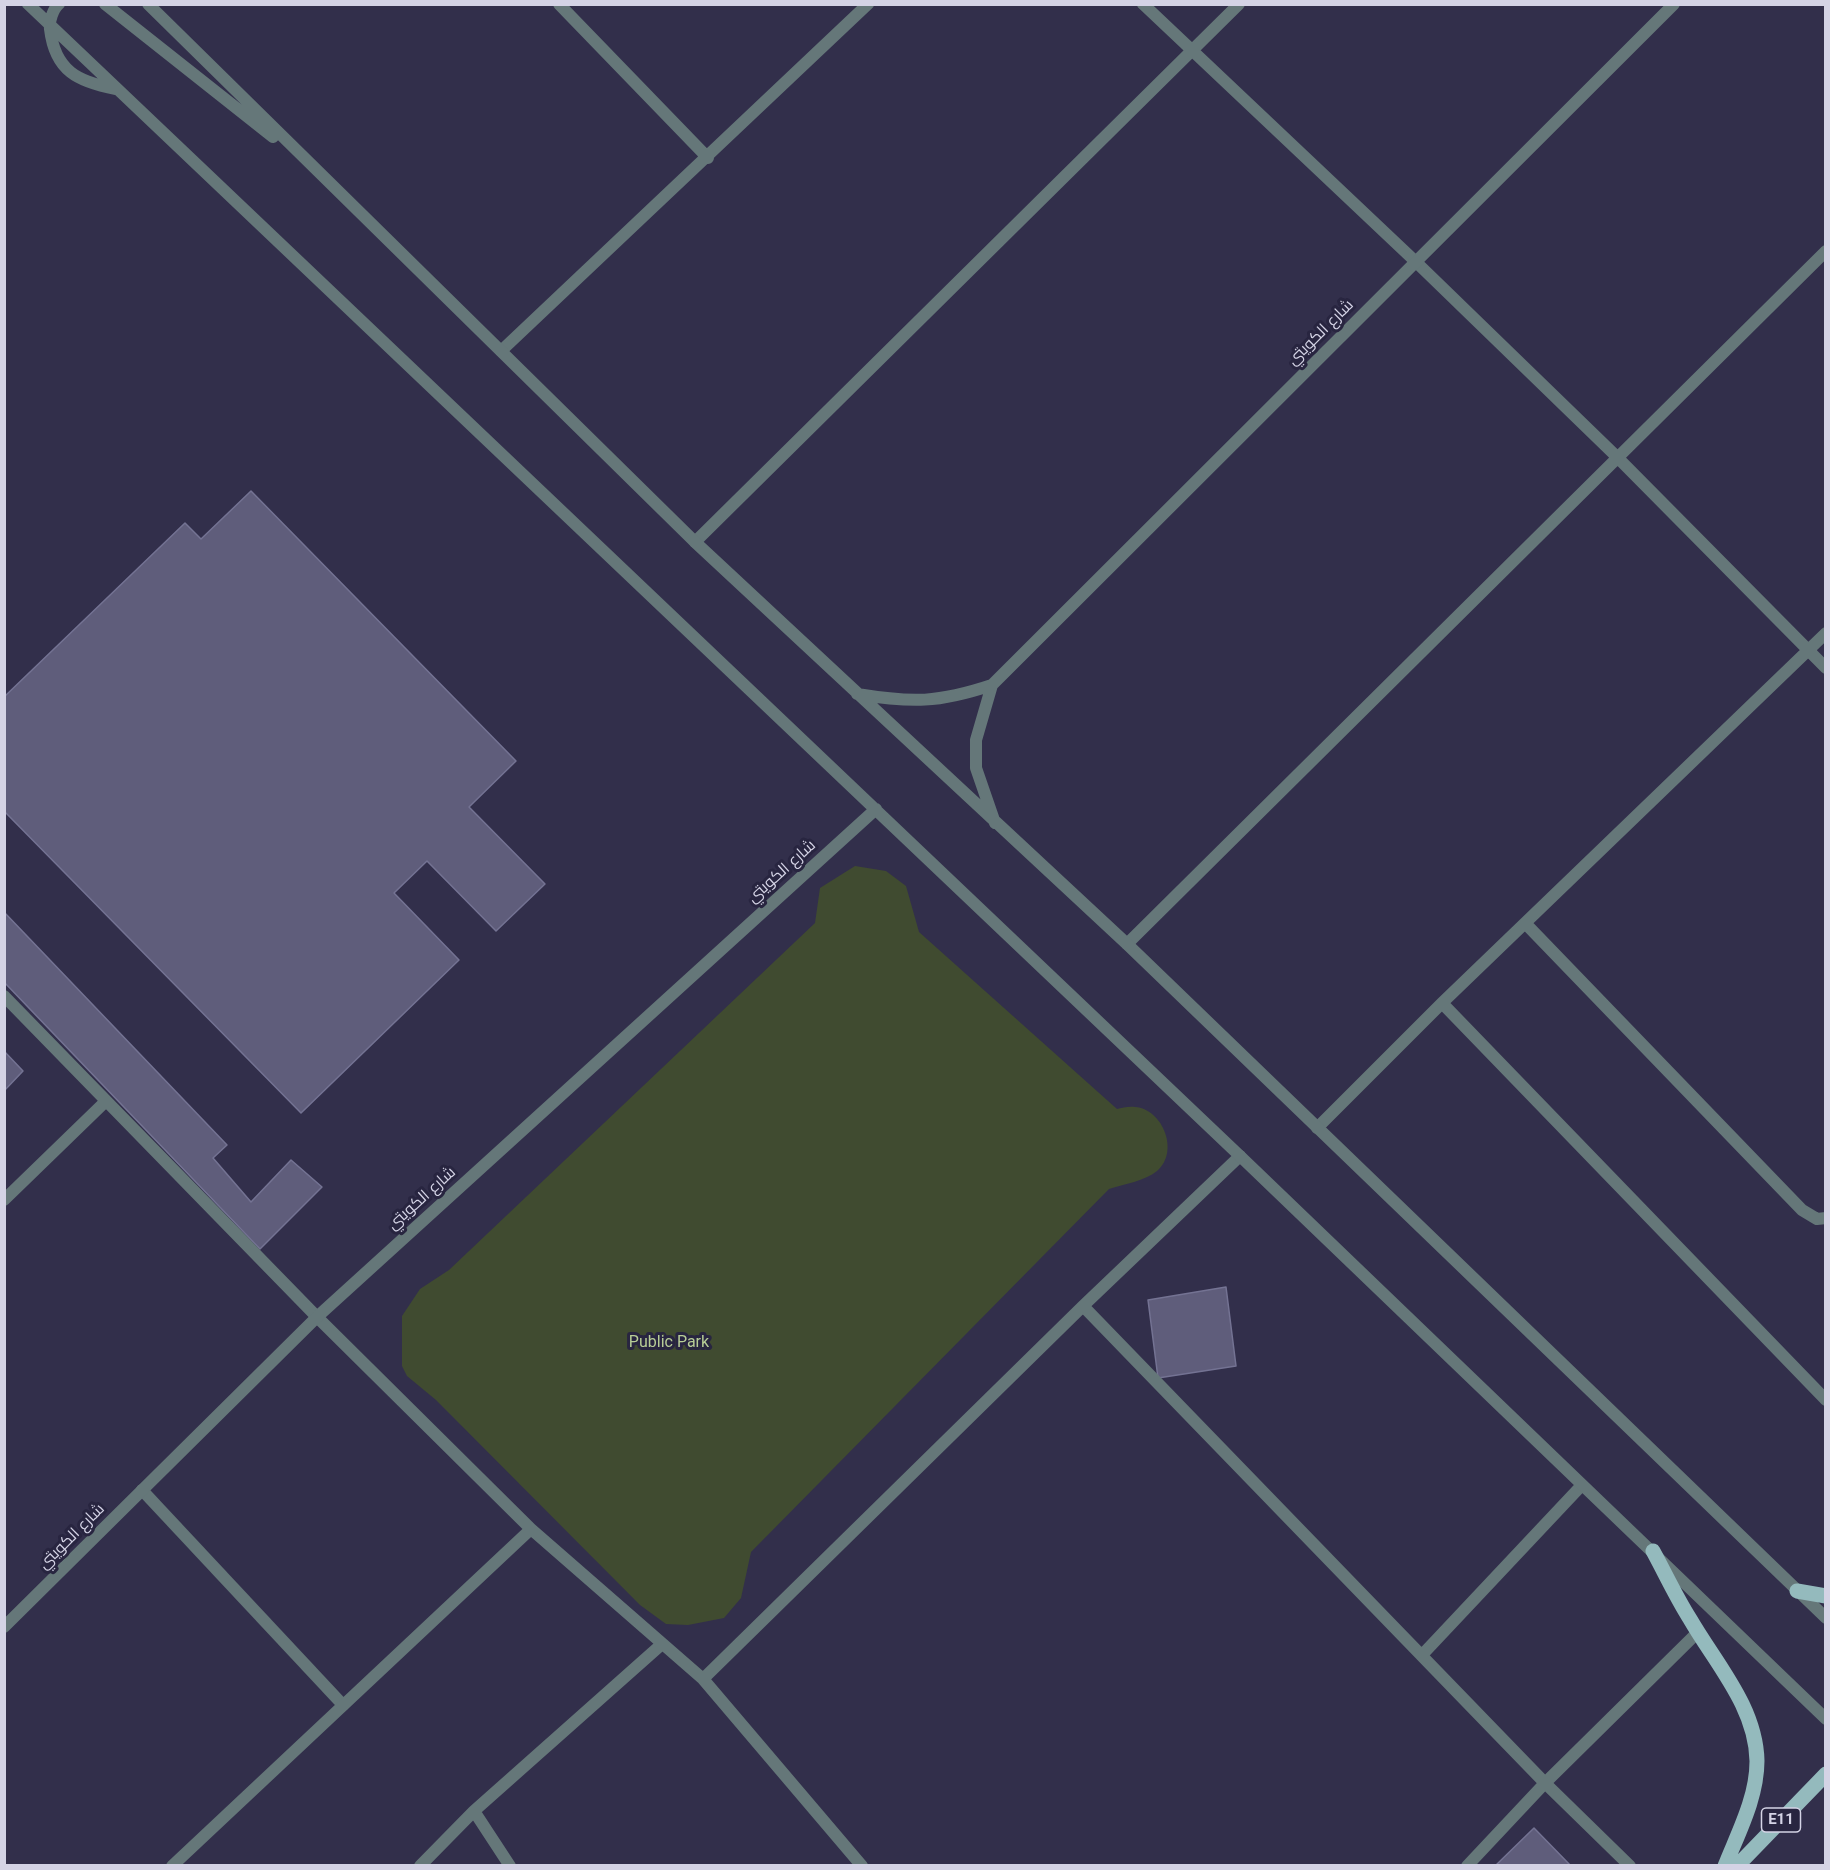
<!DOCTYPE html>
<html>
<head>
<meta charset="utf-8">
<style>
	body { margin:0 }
	#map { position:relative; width:1830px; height:1870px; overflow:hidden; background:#322f4b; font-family:Roboto,sans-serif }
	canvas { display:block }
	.frame { position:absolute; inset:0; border:6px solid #d4d3e5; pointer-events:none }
</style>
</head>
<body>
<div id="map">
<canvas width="1830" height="1870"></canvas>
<div class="frame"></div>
</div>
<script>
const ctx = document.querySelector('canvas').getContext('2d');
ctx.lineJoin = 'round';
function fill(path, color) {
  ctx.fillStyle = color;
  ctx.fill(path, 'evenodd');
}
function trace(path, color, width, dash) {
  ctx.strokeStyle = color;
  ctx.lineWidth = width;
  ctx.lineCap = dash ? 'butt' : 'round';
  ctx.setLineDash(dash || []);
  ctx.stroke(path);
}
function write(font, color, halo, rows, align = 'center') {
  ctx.font = font + ' Roboto,Cairo,sans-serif';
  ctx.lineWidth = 6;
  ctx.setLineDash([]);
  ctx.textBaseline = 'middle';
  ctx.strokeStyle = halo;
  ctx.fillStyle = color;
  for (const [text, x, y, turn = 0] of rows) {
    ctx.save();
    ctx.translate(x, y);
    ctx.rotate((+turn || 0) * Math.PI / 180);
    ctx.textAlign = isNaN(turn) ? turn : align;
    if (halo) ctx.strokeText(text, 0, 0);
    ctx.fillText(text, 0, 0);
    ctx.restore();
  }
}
fill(new Path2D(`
	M855 866 886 871 906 886 919 932 1117 1109C1122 1108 1129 1106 1135 1107 1163 1109 1180 1152 1157 1171 1145 1181 1124 1184 1109 1189L751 1552 741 1598 724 1618 688 1625 666 1624 640 1605 436 1400 407 1376 402 1366V1316L420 1289 449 1270 815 923 820 888Z`), '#404b30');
const building = new Path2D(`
	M251 491 516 761 469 807 545 884 496 931 427 861 394 893 459 960 301 1113 4 811V697L185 523 201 539Z
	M4 912 227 1145 213 1158 251 1202 291 1160 322 1187 260 1249 4 982Z
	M4 1051 23 1071 4 1091Z
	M1226 1287 1236 1366 1158 1378 1148 1300Z
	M1534 1828 1571 1866H1495Z`);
fill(building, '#5f5d7b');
trace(building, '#747393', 1.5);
trace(new Path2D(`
	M142 1490 343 1705`), '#657779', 12);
trace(new Path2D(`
	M559 4 708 158
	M1143 4 1416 262 1616 456 1826 668
	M501 351 868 4
	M695 542 1239 4
	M1525 923 1802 1210 1817 1219 1826 1218
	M1127 944 1826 251
	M4 996 317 1317 531 1529 703 1679 862 1866
	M1442 1003 1826 1400
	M1317 1128 1442 1003 1826 633
	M4 1200 106 1101
	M1083 1306 1545 1783 1630 1866
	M1422 1655 1582 1485
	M703 1679 1083 1306 1240 1156
	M474 1811 510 1866
	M172 1866 531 1529
	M420 1866 474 1811 662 1644
	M1467 1866 1545 1783 1698 1632`), '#657779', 12);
trace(new Path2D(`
	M28 4 1240 1156 1826 1719
	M59 4C53 9 49 21 50 29 55 71 78 82 116 89
	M105 4 273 137
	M148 4 695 542 1127 944 1826 1618
	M992 685 976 740V768L995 823
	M857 694C912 703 938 703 992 685L1674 4
	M4 1627 317 1317 876 809`), '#657779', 12);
trace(new Path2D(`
	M1653 1551C1665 1573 1676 1597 1690 1619 1716 1664 1756 1707 1757 1761 1757 1798 1738 1833 1725 1866
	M1797 1591 1826 1596
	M1737 1866 1826 1774`), '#94babd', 15);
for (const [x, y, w] of [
	[1781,1820,39]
]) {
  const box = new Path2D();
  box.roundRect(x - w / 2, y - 12, w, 24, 4.5);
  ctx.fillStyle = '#282540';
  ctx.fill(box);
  trace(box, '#d4d3e5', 1.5);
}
write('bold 15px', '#d4d3e5', null, [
	["E11",1781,1820]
]);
write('16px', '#d4d3e5', '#282540', [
	["شارع الكويتي",1321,333,-45],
	["شارع الكويتي",782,872,-42],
	["شارع الكويتي",422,1199,-42],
	["شارع الكويتي",72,1537,-45]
]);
write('16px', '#b7cd96', '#282540', [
	["Public Park",669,1343]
]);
</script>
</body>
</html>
